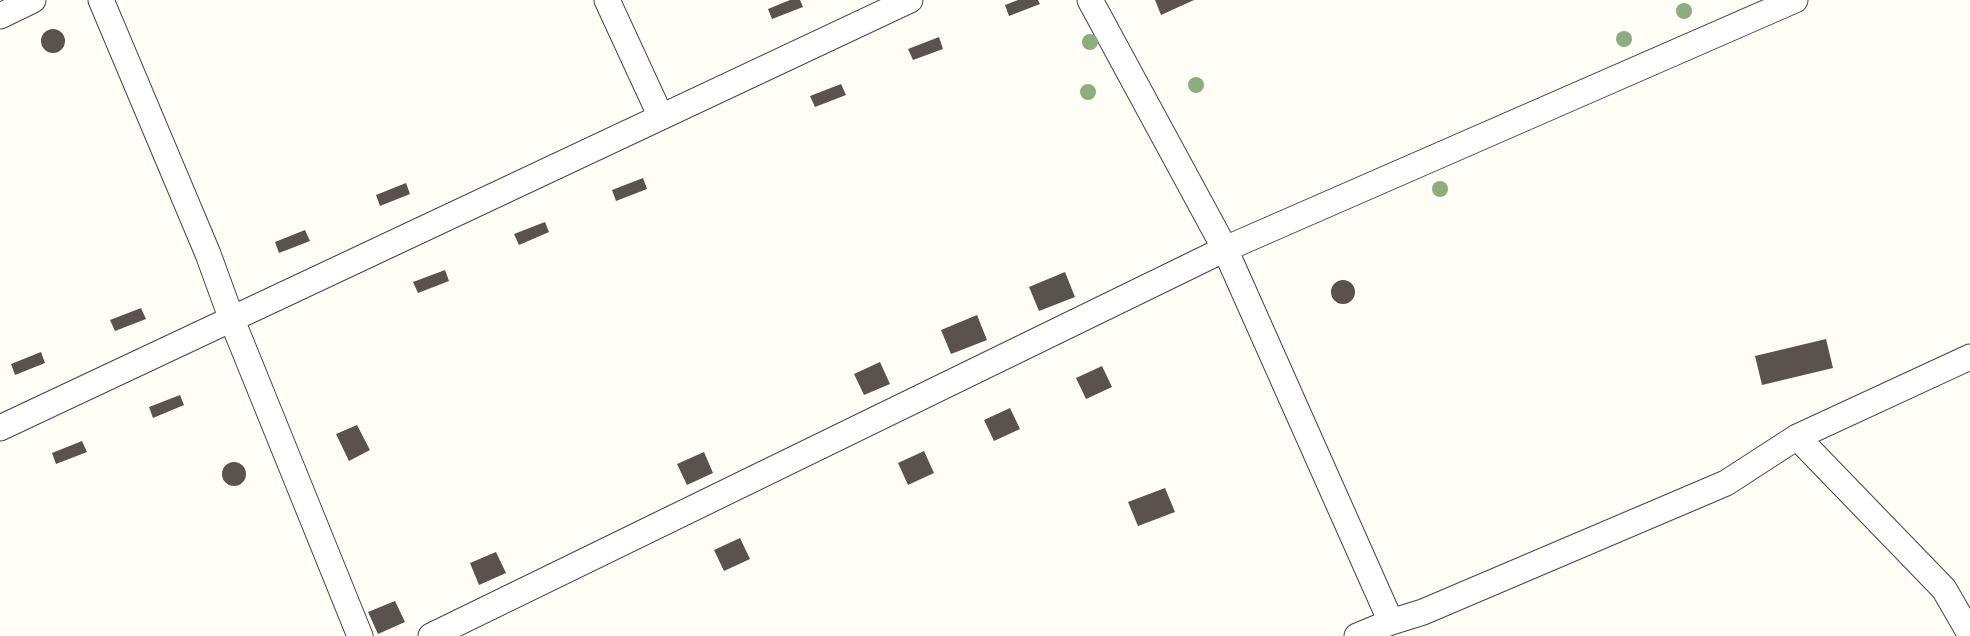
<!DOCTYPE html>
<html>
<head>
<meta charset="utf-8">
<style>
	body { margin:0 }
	canvas { display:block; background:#fffdf5 }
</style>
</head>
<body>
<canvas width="1970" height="636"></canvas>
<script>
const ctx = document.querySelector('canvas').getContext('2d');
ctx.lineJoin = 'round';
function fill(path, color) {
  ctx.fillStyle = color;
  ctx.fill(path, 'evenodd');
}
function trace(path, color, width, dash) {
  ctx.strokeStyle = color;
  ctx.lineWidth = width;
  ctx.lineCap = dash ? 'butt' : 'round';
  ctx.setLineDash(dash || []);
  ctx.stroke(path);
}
fill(new Path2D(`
	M790 0H800L803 7 772 19 768 9Z
	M1018 0H1038L1040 4 1009 16 1005 5Z
	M1155 0H1194L1161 15Z
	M41 41a12 12 0 1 1 24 0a12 12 0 1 1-24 0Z
	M939 37 943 49 913 60 908 49Z
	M841 84 846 95 815 107 810 96Z
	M643 178 647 189 616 201 612 190Z
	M406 183 410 194 380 206 376 195Z
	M545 222 549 232 519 245 514 234Z
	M305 230 310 241 279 253 275 242Z
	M445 270 449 281 418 293 413 282Z
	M1065 272 1075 297 1039 311 1029 287Z
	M1331 292a12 12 0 1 1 24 0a12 12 0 1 1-24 0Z
	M141 308 146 319 115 331 110 320Z
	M977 315 987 340 951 354 941 330Z
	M1826 339 1833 368 1762 385 1755 356Z
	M41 352 45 363 15 375 11 364Z
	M880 362 890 384 864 395 854 374Z
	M1102 366 1112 387 1086 399 1076 378Z
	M180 395 184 405 153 418 149 407Z
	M1010 408 1020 429 994 441 984 420Z
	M357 425 370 450 349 461 336 434Z
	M82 441 87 452 56 464 52 453Z
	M924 451 934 473 908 485 898 463Z
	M704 452 713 473 687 485 677 464Z
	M222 474a12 12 0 1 1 24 0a12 12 0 1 1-24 0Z
	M1165 488 1175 512 1138 526 1128 502Z
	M740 538 750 559 724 571 714 550Z
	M496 552 506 573 479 585 470 563Z
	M395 601 405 622 378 634 368 612Z`), '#5a524d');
const minor = new Path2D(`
	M101 0 208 254 232 320 360 636
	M607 0 661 117
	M1090 0 1225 249 1391 622
	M0 16 33 0
	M0 428 910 0
	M1797 437 1944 589 1970 634
	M431 636 1225 249 1795 0
	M1357 636 1391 622 1423 612 1726 483 1797 437 1970 357`);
trace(minor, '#444', 27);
trace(minor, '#fff', 25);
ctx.fillStyle = '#8dad7f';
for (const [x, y] of [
	[1684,11],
	[1624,39],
	[1090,42],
	[1196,85],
	[1088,92],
	[1440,189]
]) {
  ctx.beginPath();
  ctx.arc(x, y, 8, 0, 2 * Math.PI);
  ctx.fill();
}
</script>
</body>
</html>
